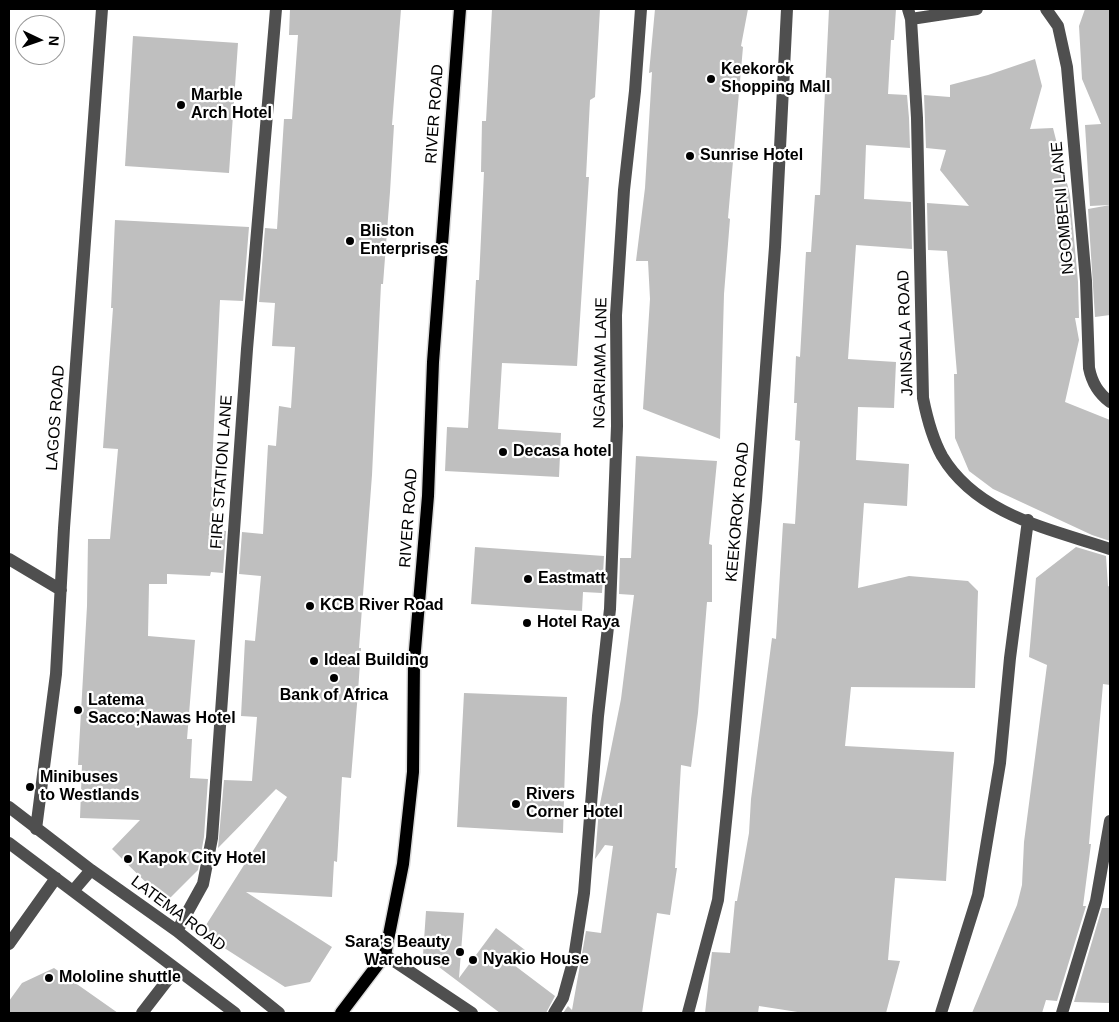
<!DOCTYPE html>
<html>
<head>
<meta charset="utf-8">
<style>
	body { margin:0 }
	#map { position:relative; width:1119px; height:1022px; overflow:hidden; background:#fff; font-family:Helvetica,sans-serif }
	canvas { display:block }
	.frame { position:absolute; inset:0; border:10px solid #000; pointer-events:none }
	.north { position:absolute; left:15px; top:15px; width:50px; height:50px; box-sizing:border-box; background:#fff; border:1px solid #999; border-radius:50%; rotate:93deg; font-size:14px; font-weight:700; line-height:20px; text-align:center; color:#000 }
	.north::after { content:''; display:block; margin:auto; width:18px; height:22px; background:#000; clip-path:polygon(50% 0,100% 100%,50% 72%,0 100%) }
</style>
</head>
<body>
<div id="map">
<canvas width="1119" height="1022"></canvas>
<div class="frame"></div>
<div class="north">N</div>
</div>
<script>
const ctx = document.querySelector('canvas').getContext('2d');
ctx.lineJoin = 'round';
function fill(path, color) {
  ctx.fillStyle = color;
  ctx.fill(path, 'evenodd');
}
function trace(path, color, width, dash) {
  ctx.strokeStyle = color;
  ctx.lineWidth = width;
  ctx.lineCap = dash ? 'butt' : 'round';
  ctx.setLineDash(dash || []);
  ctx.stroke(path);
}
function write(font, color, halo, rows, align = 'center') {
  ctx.font = font + ' Helvetica,sans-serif';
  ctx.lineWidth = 4.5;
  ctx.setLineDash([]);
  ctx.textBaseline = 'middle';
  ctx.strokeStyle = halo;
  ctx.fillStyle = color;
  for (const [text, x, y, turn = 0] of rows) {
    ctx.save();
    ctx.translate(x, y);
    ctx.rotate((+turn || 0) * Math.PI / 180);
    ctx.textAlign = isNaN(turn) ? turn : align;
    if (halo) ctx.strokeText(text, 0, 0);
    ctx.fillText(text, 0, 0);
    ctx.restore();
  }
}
fill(new Path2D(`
	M290 9H401L392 125H394L390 192 383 284H381L372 475 359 648H361L358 692 351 778 342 777 337 862 334 861 332 897 246 892 332 947 310 982 285 987 201 933 287 797 276 789 218 848 224 780 252 781 257 717 241 716 245 640 255 641 261 576 239 574 242 532 263 534 268 445 276 446 279 406 291 408 295 347 272 346 275 303 259 302 265 228 277 229 284 119H292L298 35H289Z
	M492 9H600L595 97 590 100 586 177H589L577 366 502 363 498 429 561 433 559 477 445 471 447 427 468 428 476 280H479L482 216 484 172H481L482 121H486Z
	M655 9H748L741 46 743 47 728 218 730 219 724 294 720 439 643 409 650 299 648 261H636L645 188 652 72 649 73Z
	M829 9H896L894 40H891L888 94 907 95 909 118 910 148 866 145 864 199 911 202 912 249 856 245 848 359 896 362 894 408 858 407 856 460 909 464 907 506 864 503 858 588 909 576 968 581 978 591 975 688 851 687 845 746 954 752 946 881 895 878 888 960 900 961 886 1013H804L759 1006 758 1013H705L712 952 730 953 735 901H737L749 833 751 799 772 638 776 639 783 523 795 524 800 441 795 440 797 403H794L796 356 800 357 806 252H811L815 195H820Z
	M1085 9H1110V205L1090 206 1085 125 1101 124 1082 79 1079 26Z
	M133 36 238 43 229 173 125 166Z
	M1035 59 1042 86 1030 129 1053 128 1070 195 1078 282 1079 318H1075L1079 340 1065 402 1110 420V541L1092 535 993 489 969 471 955 438 954 374H957L947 251 928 250 927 203 969 206 940 170 946 150 926 148 924 95 950 97V85L988 75Z
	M1110 205V315L1095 317 1088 209Z
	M115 220 249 227 243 301 220 300 211 487 215 488 212 530 226 531 223 573 211 572 210 576 167 574V584H149L148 636 195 640 187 739H192L190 778 208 779 204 837 198 870 166 902 112 849 140 820 80 818 82 765H78L87 606 88 539H110L118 449 103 448 113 308H111Z
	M636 456 717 461 709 544 712 545V602H707L698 713 691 767 681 765 675 868H677L670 915 657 913 642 1013H563L568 1006 572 1010 586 931 601 933 613 846 605 845 595 859 599 809 621 699 634 595 619 594 620 558H631Z
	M475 547 604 556 602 593 583 592 582 611 471 604Z
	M1076 547 1106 556 1108 586 1110 587V685L1103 684 1089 844H1091L1083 906H1086L1057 1001 1046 1000 1042 1013H972L1017 905 1022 885 1024 842 1047 665 1029 657 1036 578Z
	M464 693 567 697 563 833 457 827Z
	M1102 908H1110V1003L1074 1002Z
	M426 911 464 913 459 978 496 928 525 950 514 965 555 996 546 1013H500L423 955Z
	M54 968 118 1013H9V1001L22 983Z`), '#bfbfbf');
const major = new Path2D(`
	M341 1013 385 955 403 864 413 772 414 662 428 496 433 362 460 9`);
trace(major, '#dbdbdb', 15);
trace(new Path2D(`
	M908 9 911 19 917 118 923 398C927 418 932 438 942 456 977 515 1050 529 1110 549
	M1046 9 1058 26 1067 67 1086 281 1089 368C1092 383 1098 393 1110 402
	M911 19 977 9
	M9 559 61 590
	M9 807 91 870 177 931 279 1013
	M36 829 56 674 64 528 102 9
	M9 843 235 1013
	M73 891 91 870
	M177 931 203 884 212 838 247 349 276 9
	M9 944 56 878
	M385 955 472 1013
	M142 1013 176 969
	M554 1013 563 998 574 958 584 893 598 716 610 609 617 426 616 315 624 190 635 91 641 9
	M688 1013 718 900 729 792 756 500 775 247 787 9
	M941 1013 978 895 1000 763 1010 658 1028 520
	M1062 1013 1096 901 1110 821`), '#4f4f4f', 12);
trace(major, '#000', 12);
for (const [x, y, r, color] of [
	[711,79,5,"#000"],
	[181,105,5,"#000"],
	[690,156,5,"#000"],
	[350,241,5,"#000"],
	[503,452,5,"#000"],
	[528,579,5,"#000"],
	[310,606,5,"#000"],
	[527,623,5,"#000"],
	[314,661,5,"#000"],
	[334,678,5,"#000"],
	[78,710,5,"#000"],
	[30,787,5,"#000"],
	[516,804,5,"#000"],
	[128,859,5,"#000"],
	[460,952,5,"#000"],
	[473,960,5,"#000"],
	[49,978,5,"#000"]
]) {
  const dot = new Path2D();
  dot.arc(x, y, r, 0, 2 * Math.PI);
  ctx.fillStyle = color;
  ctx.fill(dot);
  trace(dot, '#fff', 2);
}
write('bold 16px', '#000', '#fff', [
	["Keekorok",721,70],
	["Shopping Mall",721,88],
	["Marble",191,96],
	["Arch Hotel",191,114],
	["Sunrise Hotel",700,156],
	["Bliston",360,232],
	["Enterprises",360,250],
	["Decasa hotel",513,452],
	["Eastmatt",538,579],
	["KCB River Road",320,606],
	["Hotel Raya",537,623],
	["Ideal Building",324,661],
	["Bank of Africa",334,696,"center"],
	["Latema",88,701],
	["Sacco;Nawas Hotel",88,719],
	["Minibuses",40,778],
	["to Westlands",40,796],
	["Rivers",526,795],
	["Corner Hotel",526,813],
	["Kapok City Hotel",138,859],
	["Sara's Beauty",450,943,"right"],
	["Warehouse",450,961,"right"],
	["Nyakio House",483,960],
	["Mololine shuttle",59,978]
], 'left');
write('16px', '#000', '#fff', [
	["RIVER ROAD",435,114,-86],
	["NGOMBENI LANE",1063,208,-95],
	["JAINSALA ROAD",906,333,-92],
	["NGARIAMA LANE",601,363,-89],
	["LAGOS ROAD",56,418,-86],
	["FIRE STATION LANE",222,472,-86],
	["KEEKOROK ROAD",738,512,-85],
	["RIVER ROAD",409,518,-86],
	["LATEMA ROAD",178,914,37]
]);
</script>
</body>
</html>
